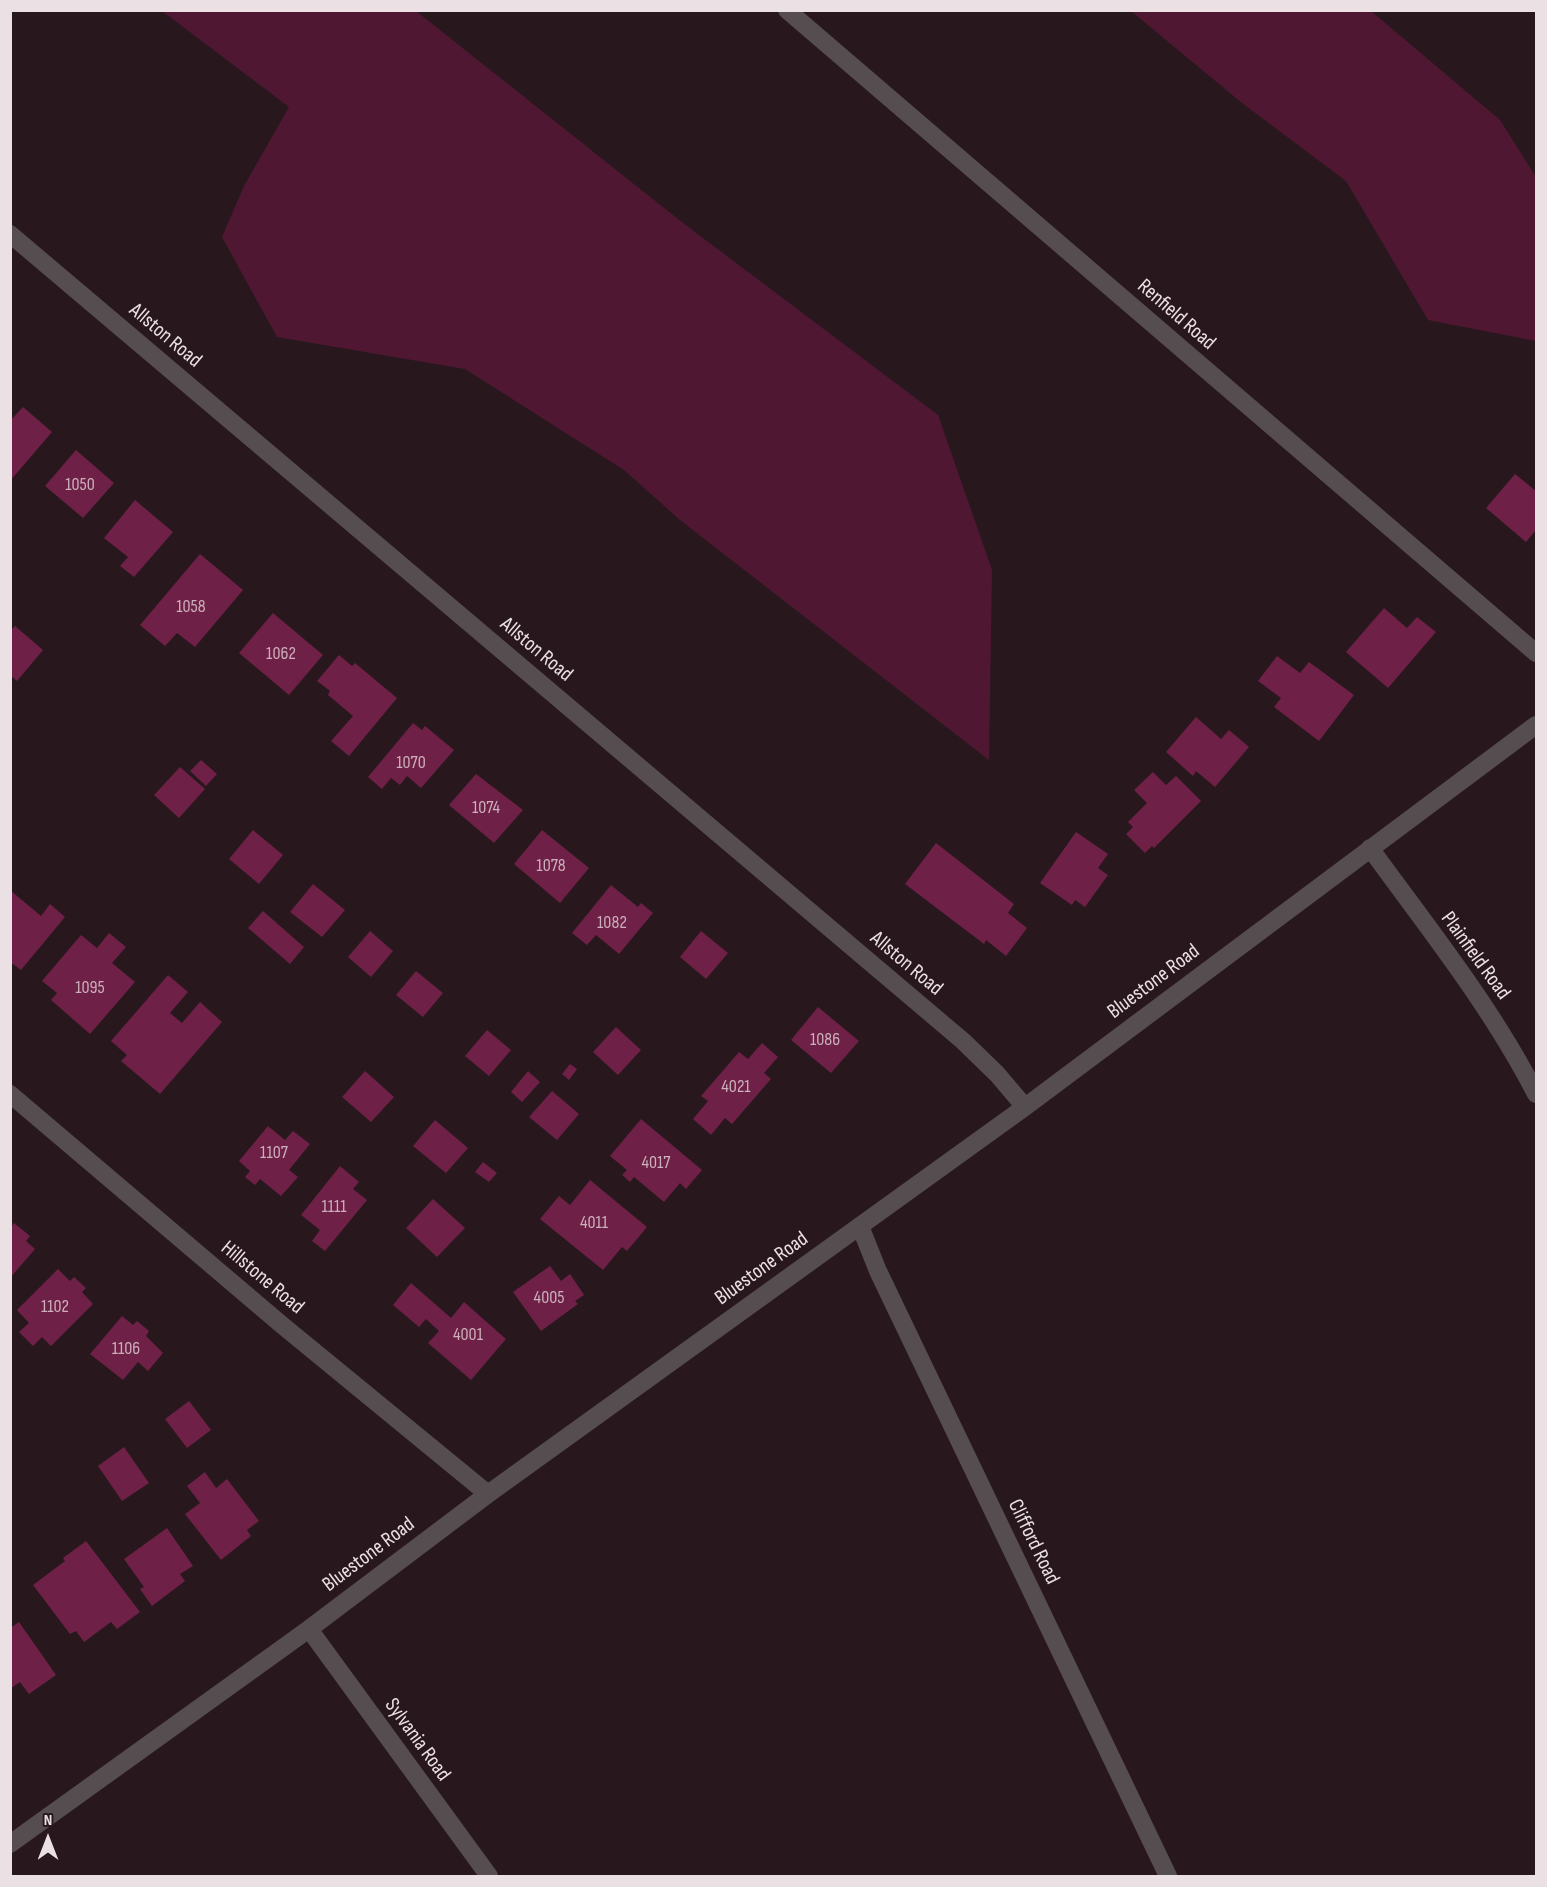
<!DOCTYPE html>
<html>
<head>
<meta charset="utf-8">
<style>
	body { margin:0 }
	#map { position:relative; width:1547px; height:1887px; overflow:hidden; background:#28181e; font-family:"Sofia Sans Condensed",sans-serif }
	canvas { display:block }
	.frame { position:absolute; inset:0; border:12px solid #ebe0e3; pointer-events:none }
	.north { position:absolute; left:18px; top:1809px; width:60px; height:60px; -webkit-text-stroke:4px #28181e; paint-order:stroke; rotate:0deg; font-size:16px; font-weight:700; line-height:24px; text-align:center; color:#ebe0e3 }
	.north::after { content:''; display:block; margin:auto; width:21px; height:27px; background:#ebe0e3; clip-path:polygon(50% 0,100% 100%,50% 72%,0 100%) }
</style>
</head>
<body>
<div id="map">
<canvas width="1547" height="1887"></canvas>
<div class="frame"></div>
<div class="north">N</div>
</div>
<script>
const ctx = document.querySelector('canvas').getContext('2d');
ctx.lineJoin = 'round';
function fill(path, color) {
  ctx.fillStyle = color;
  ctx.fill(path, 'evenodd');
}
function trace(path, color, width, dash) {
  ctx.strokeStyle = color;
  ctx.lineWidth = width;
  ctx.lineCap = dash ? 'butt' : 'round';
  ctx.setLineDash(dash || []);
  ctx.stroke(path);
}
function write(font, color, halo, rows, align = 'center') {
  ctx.font = font + ' "Sofia Sans Condensed",sans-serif';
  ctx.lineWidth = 4.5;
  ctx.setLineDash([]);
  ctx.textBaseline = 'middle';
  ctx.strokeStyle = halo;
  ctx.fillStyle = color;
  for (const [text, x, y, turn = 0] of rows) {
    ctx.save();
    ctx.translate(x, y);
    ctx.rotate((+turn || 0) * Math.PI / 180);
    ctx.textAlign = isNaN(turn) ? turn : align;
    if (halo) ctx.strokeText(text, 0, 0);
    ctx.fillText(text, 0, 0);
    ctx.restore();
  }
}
fill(new Path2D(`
	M162 11H416L683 223 938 415 992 570 989 760 680 520 624 470 465 369 277 337 222 237 244 186 289 107Z
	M1131 11H1371L1500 120 1536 177V341L1428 320 1346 181 1242 103Z`), '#501732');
fill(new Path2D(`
	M23 407 52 432 10 481V421Z
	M76 450 114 483 83 518 45 486Z
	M1515 474 1536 491V530L1526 542 1486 508Z
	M135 500 173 532 134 577 120 566 128 557 104 538Z
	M200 554 243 590 195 647 177 633 165 646 140 625Z
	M1384 608 1407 628 1417 617 1436 632 1388 688 1346 652Z
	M273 613 323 655 289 695 239 653Z
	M15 626 43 650 17 681 10 675V631Z
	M339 655 352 666 355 663 397 698 349 756 331 741 353 716 328 695 330 691 317 681Z
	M1277 656 1300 673 1309 662 1354 695 1319 741 1274 707 1281 698 1258 681Z
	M1196 717 1221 739 1229 730 1249 747 1215 787 1196 771 1193 776 1166 752Z
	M413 723 422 730 425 726 454 750 421 788 407 776 400 785 391 778 382 789 368 777Z
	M201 760 217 774 206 786 190 771Z
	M180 767 205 789 179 818 154 795Z
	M1153 772 1166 785 1176 776 1201 801 1154 848 1152 846 1145 853 1126 834 1133 827 1128 822 1147 803 1134 790Z
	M476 774 523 810 494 843 449 805Z
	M253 830 283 855 259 884 229 859Z
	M542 830 589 868 560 903 514 864Z
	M1076 832 1108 854 1098 868 1108 875 1085 907 1075 900 1072 905 1040 883Z
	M936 843 1014 904 1008 913 1027 928 1006 956 986 940 984 944 905 884Z
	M313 884 345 910 322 937 290 912Z
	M611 885 638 907 641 903 653 913 619 954 596 935 587 945 572 933Z
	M10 890 41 916 50 904 65 917 21 970 10 962Z
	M263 911 304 947 290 964 248 928Z
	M370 931 393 951 371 977 348 957Z
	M701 931 728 953 706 979 680 957Z
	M109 933 126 947 112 963 135 982 90 1034 51 1000 57 993 42 981 81 935 97 948Z
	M416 971 443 993 423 1017 396 995Z
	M168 975 188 992 170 1013 182 1023 200 1002 222 1022 160 1094 121 1061 127 1055 111 1041Z
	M818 1007 859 1041 831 1073 791 1040Z
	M616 1027 641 1050 618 1075 593 1052Z
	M487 1030 511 1050 489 1076 465 1056Z
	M762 1043 778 1057 764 1073 771 1079 732 1124 725 1118 711 1135 693 1119 708 1101 701 1096 739 1052 748 1059Z
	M570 1064 577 1069 569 1080 562 1074Z
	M365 1071 394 1097 371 1122 342 1097Z
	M528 1071 540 1082 522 1102 511 1092Z
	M552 1091 579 1114 557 1140 529 1117Z
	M641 1119 702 1170 686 1189 680 1183 664 1202 634 1177 630 1182 622 1175 627 1170 610 1156Z
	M435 1120 468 1148 446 1173 413 1146Z
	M268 1126 285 1140 293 1131 310 1144 289 1170 298 1177 281 1196 260 1179 255 1185 245 1177 250 1171 239 1161Z
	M483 1162 497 1173 489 1182 475 1172Z
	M340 1166 359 1182 353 1189 367 1200 325 1251 312 1241 320 1230 301 1215Z
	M590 1180 647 1227 627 1251 622 1247 603 1270 540 1219 559 1196 570 1205Z
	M433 1199 465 1228 437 1257 406 1228Z
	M14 1223 30 1236 26 1241 35 1249 10 1278V1228Z
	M550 1266 561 1281 570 1274 584 1295 575 1301 578 1304 541 1331 513 1292Z
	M58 1269 70 1281 74 1277 86 1288 82 1292 93 1304 51 1346 42 1337 33 1346 19 1332 29 1323 17 1310Z
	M411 1283 451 1318 464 1302 506 1339 471 1380 428 1343 439 1331 426 1319 419 1327 393 1305Z
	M122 1316 133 1325 137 1321 149 1331 146 1336 163 1353 148 1371 138 1362 123 1380 90 1354Z
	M189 1401 211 1430 187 1448 165 1419Z
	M124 1447 149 1483 122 1501 98 1466Z
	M205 1472 216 1488 227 1479 259 1521 247 1530 251 1536 221 1560 185 1514 200 1503 187 1486Z
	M167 1528 193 1566 180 1574 185 1581 152 1606 140 1589 144 1587 124 1559Z
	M86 1541 140 1612 117 1629 111 1622 84 1642 76 1631 70 1634 33 1585 65 1561 63 1558Z
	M19 1622 56 1675 29 1694 20 1682 10 1689V1628Z`), '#6e2046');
trace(new Path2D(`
	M787 10 1536 653
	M10 234 963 1041 997 1074 1025 1107
	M1370 848C1428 928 1491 1006 1536 1094
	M10 1094 282 1325 488 1494
	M860 1226 878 1271 1168 1876
	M309 1629 489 1876
	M10 1844 309 1629 488 1494 1025 1107 1536 725`), '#564d50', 18);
write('18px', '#ccb0bc', null, [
	["1050",80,485],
	["1058",191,607],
	["1062",281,654],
	["1070",411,763],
	["1074",486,808],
	["1078",551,866],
	["1082",612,923],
	["1095",90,988],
	["1086",825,1040],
	["4021",736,1087],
	["1107",274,1153],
	["4017",656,1163],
	["1111",334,1207],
	["4011",594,1223],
	["4005",549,1298],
	["1102",55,1307],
	["4001",468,1335],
	["1106",126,1349]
]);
write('21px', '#ebe0e3', '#28181e', [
	["Renfield Road",1176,315,41],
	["Allston Road",165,336,40],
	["Allston Road",536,650,40],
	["Plainfield Road",1475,956,54],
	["Allston Road",906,964,40],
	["Bluestone Road",1154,982,-37],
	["Bluestone Road",762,1269,-36],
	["Hillstone Road",262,1278,40],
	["Clifford Road",1033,1542,64],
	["Bluestone Road",369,1555,-37],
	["Sylvania Road",417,1740,54]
]);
</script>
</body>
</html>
